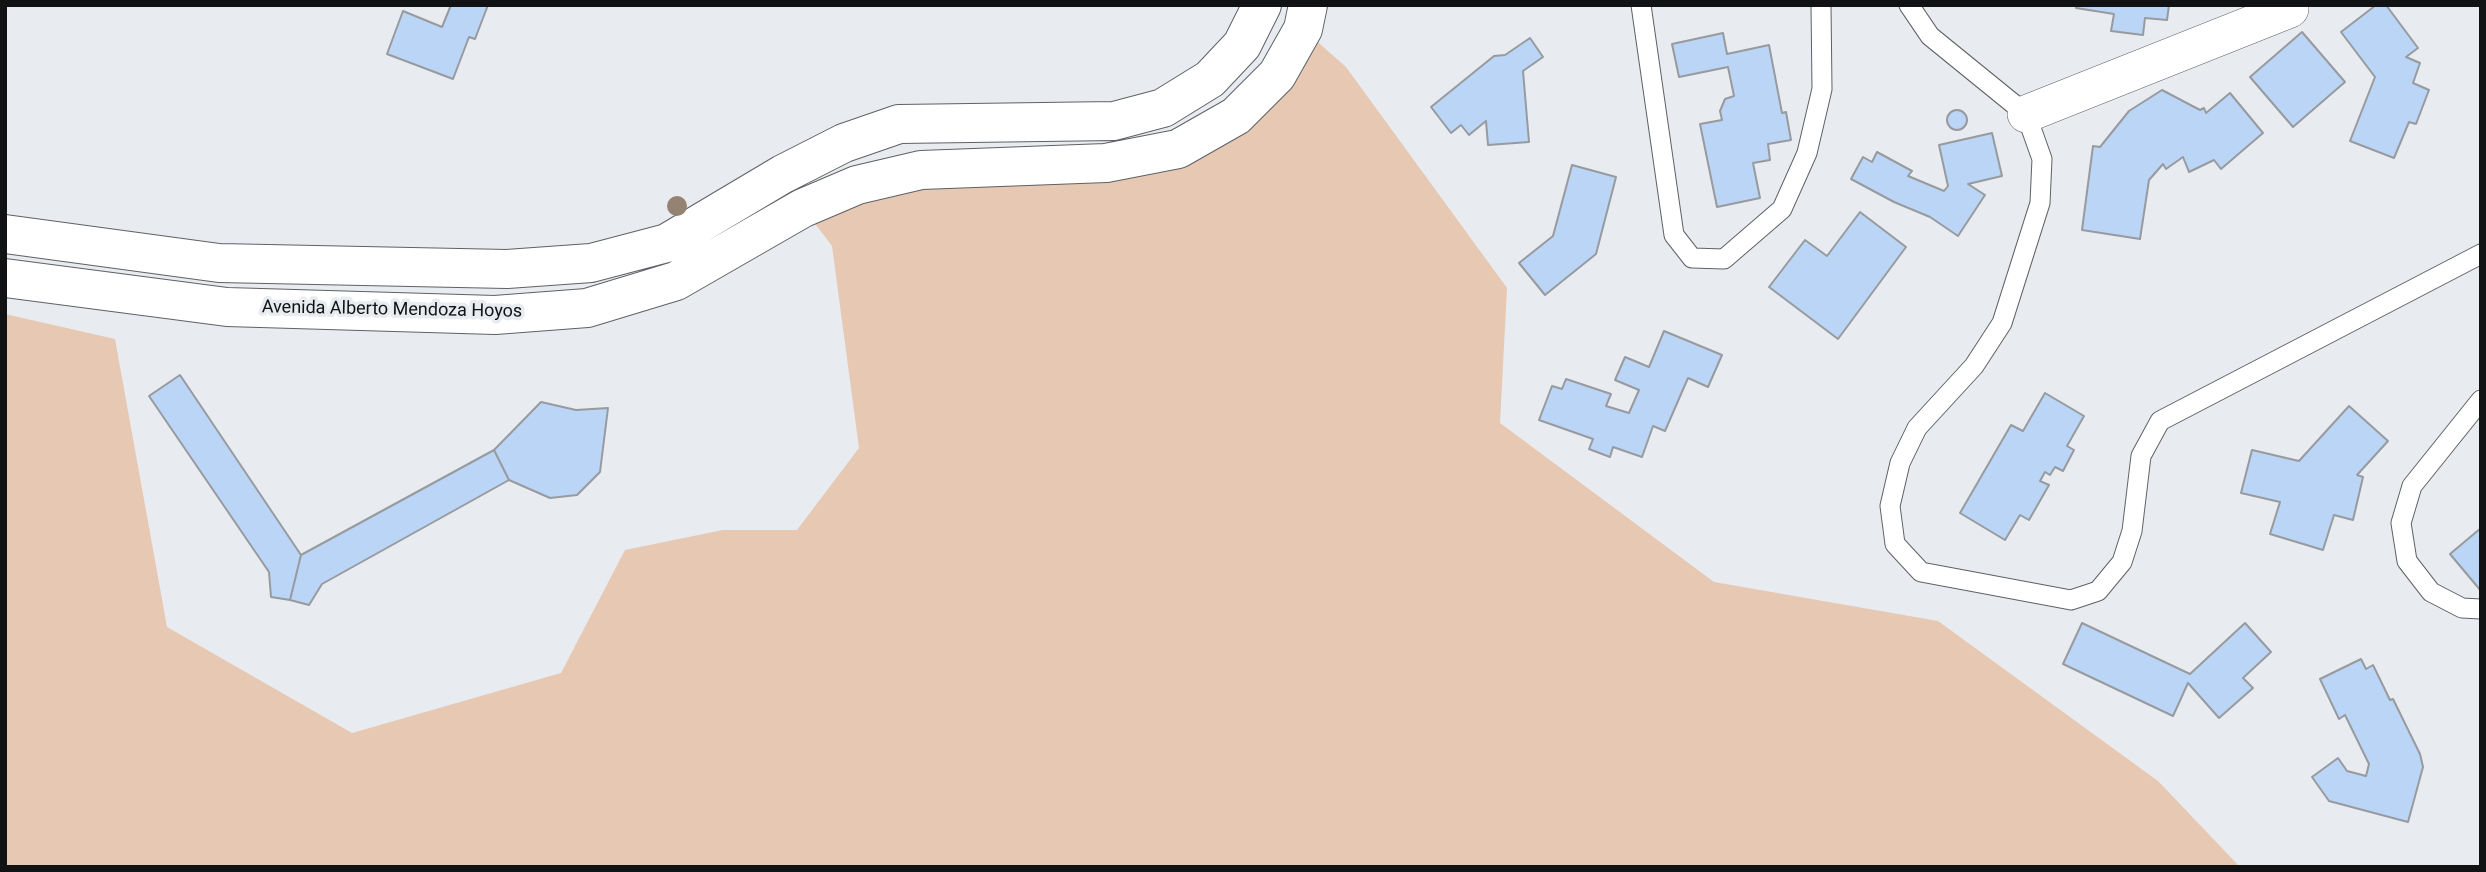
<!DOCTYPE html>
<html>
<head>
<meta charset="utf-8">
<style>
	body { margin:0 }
	#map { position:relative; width:2486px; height:872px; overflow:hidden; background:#e8ebef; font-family:Roboto,sans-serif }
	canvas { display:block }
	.frame { position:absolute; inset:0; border:7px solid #111213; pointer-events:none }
</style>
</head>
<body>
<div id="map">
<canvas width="2486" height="872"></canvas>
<div class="frame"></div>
</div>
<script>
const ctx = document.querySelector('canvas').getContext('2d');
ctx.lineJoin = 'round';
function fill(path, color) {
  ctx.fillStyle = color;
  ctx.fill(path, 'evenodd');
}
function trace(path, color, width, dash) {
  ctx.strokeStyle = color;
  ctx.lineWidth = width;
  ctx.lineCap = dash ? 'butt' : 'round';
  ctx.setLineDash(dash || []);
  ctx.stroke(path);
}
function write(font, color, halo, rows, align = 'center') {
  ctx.font = font + ' Roboto,sans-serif';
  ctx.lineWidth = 7;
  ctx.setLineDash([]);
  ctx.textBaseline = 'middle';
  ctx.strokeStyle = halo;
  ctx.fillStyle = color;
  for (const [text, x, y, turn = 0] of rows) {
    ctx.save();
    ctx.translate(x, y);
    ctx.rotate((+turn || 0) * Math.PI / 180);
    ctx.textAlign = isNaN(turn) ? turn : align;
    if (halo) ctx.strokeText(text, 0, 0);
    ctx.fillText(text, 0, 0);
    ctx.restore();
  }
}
fill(new Path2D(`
	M1303 29 1346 67 1507 288 1500 423 1714 582 1938 621 2158 781 2240 867H5V314L115 339 167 627 352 733 561 673 625 550 723 530H797L859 448 832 246 803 208 857 185 1178 149Z`), '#e7c8b2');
const building = new Path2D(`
	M451 5H488L475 39 469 37 453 79 387 54 403 11 442 27Z
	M2077 5H2169L2167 20 2145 18 2143 35 2111 31 2114 14 2076 8Z
	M2376 5H2386L2418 48 2406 57 2420 63 2413 83 2429 90 2416 124 2409 122 2394 158 2350 141 2375 77 2341 32Z
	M2302 32 2345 82 2293 127 2250 77Z
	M1723 33 1727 54 1769 45 1782 113 1786 112 1791 140 1768 144 1770 160 1753 163 1760 198 1717 207 1700 124 1722 120 1720 111 1725 99 1734 96 1728 67 1679 77 1672 44Z
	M1530 38 1543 57 1523 71 1529 142 1488 145 1486 121 1469 135 1461 125 1451 133 1431 107 1494 56 1505 55Z
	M2162 90 2200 110 2204 108 2206 113 2230 93 2263 133 2221 169 2214 160 2189 172 2183 157 2166 169 2163 164 2149 180 2140 239 2082 230 2093 146 2100 147 2129 111Z
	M1947 120a10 10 0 1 1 20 0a10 10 0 1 1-20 0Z
	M1992 133 2002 176 1968 184 1985 195 1958 236 1930 217 1894 202 1851 179 1863 157 1872 162 1877 152 1912 171 1908 176 1944 191 1948 186 1939 145Z
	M1572 165 1616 177 1596 254 1545 295 1519 263 1553 236Z
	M1860 212 1906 247 1838 339 1769 287 1805 240 1827 256Z
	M1664 331 1722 355 1708 387 1688 378 1665 431 1653 426 1642 457 1613 447 1610 457 1589 449 1593 439 1539 420 1552 386 1562 389 1566 379 1611 394 1606 406 1629 413 1639 390 1615 380 1625 357 1649 367Z
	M180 375 301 555 290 600 271 597 269 572 149 396Z
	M2045 393 2084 416 2067 446 2074 450 2063 471 2055 467 2050 475 2045 472 2040 481 2049 485 2029 520 2020 515 2005 540 1960 513 2011 425 2023 431Z
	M541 402 576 410 608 408 600 472 577 495 550 498 509 480 494 450Z
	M2349 406 2388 441 2357 475 2363 477 2353 520 2334 515 2323 550 2270 534 2280 502 2241 493 2252 450 2299 461Z
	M494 450 509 480 322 584 309 605 290 600 301 555Z
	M2481 528V591L2450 554Z
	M2082 623 2190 674 2245 623 2271 652 2243 678 2253 688 2219 718 2188 683 2173 716 2063 664Z
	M2361 659 2366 669 2373 665 2390 700 2393 699 2420 754 2423 767 2408 822 2329 801 2312 777 2338 758 2347 771 2366 776 2369 764 2345 715 2339 719 2320 679Z`);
fill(building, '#bbd5f6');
trace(building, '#979a9e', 2);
const lane = new Path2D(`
	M1641 5 1674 235 1692 258 1724 259 1782 209 1807 153 1822 89 1821 5
	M1909 5 1930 36 2026 114 2042 159 2040 203 2002 323 1974 366 1917 428 1900 463 1890 506 1895 544 1921 572 2071 600 2098 591 2122 562 2132 531 2141 456 2160 421 2481 254
	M2481 400 2412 486 2401 523 2407 561 2431 592 2462 608 2481 609`);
const street = new Path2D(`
	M2026 114 2290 9`);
const primary = new Path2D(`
	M5 234 219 263 507 269 591 263 667 243 783 174 844 143 899 124 1114 121 1163 108 1210 79 1242 45 1262 5
	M5 278 227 307 495 315 587 308 676 281 803 208 857 185 921 170 1106 163 1178 149 1236 116 1277 75 1303 29 1308 5`);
trace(lane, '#5f6165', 21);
trace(street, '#5f6165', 38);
trace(primary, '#5f6165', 40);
trace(lane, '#fff', 19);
trace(street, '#fff', 37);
trace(primary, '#fff', 38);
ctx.fillStyle = '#948273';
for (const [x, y] of [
	[677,206]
]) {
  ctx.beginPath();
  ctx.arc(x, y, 10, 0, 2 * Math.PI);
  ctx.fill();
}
write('18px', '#111213', '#e8ebef', [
	["Avenida Alberto Mendoza Hoyos",392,310,1]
]);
</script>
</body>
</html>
